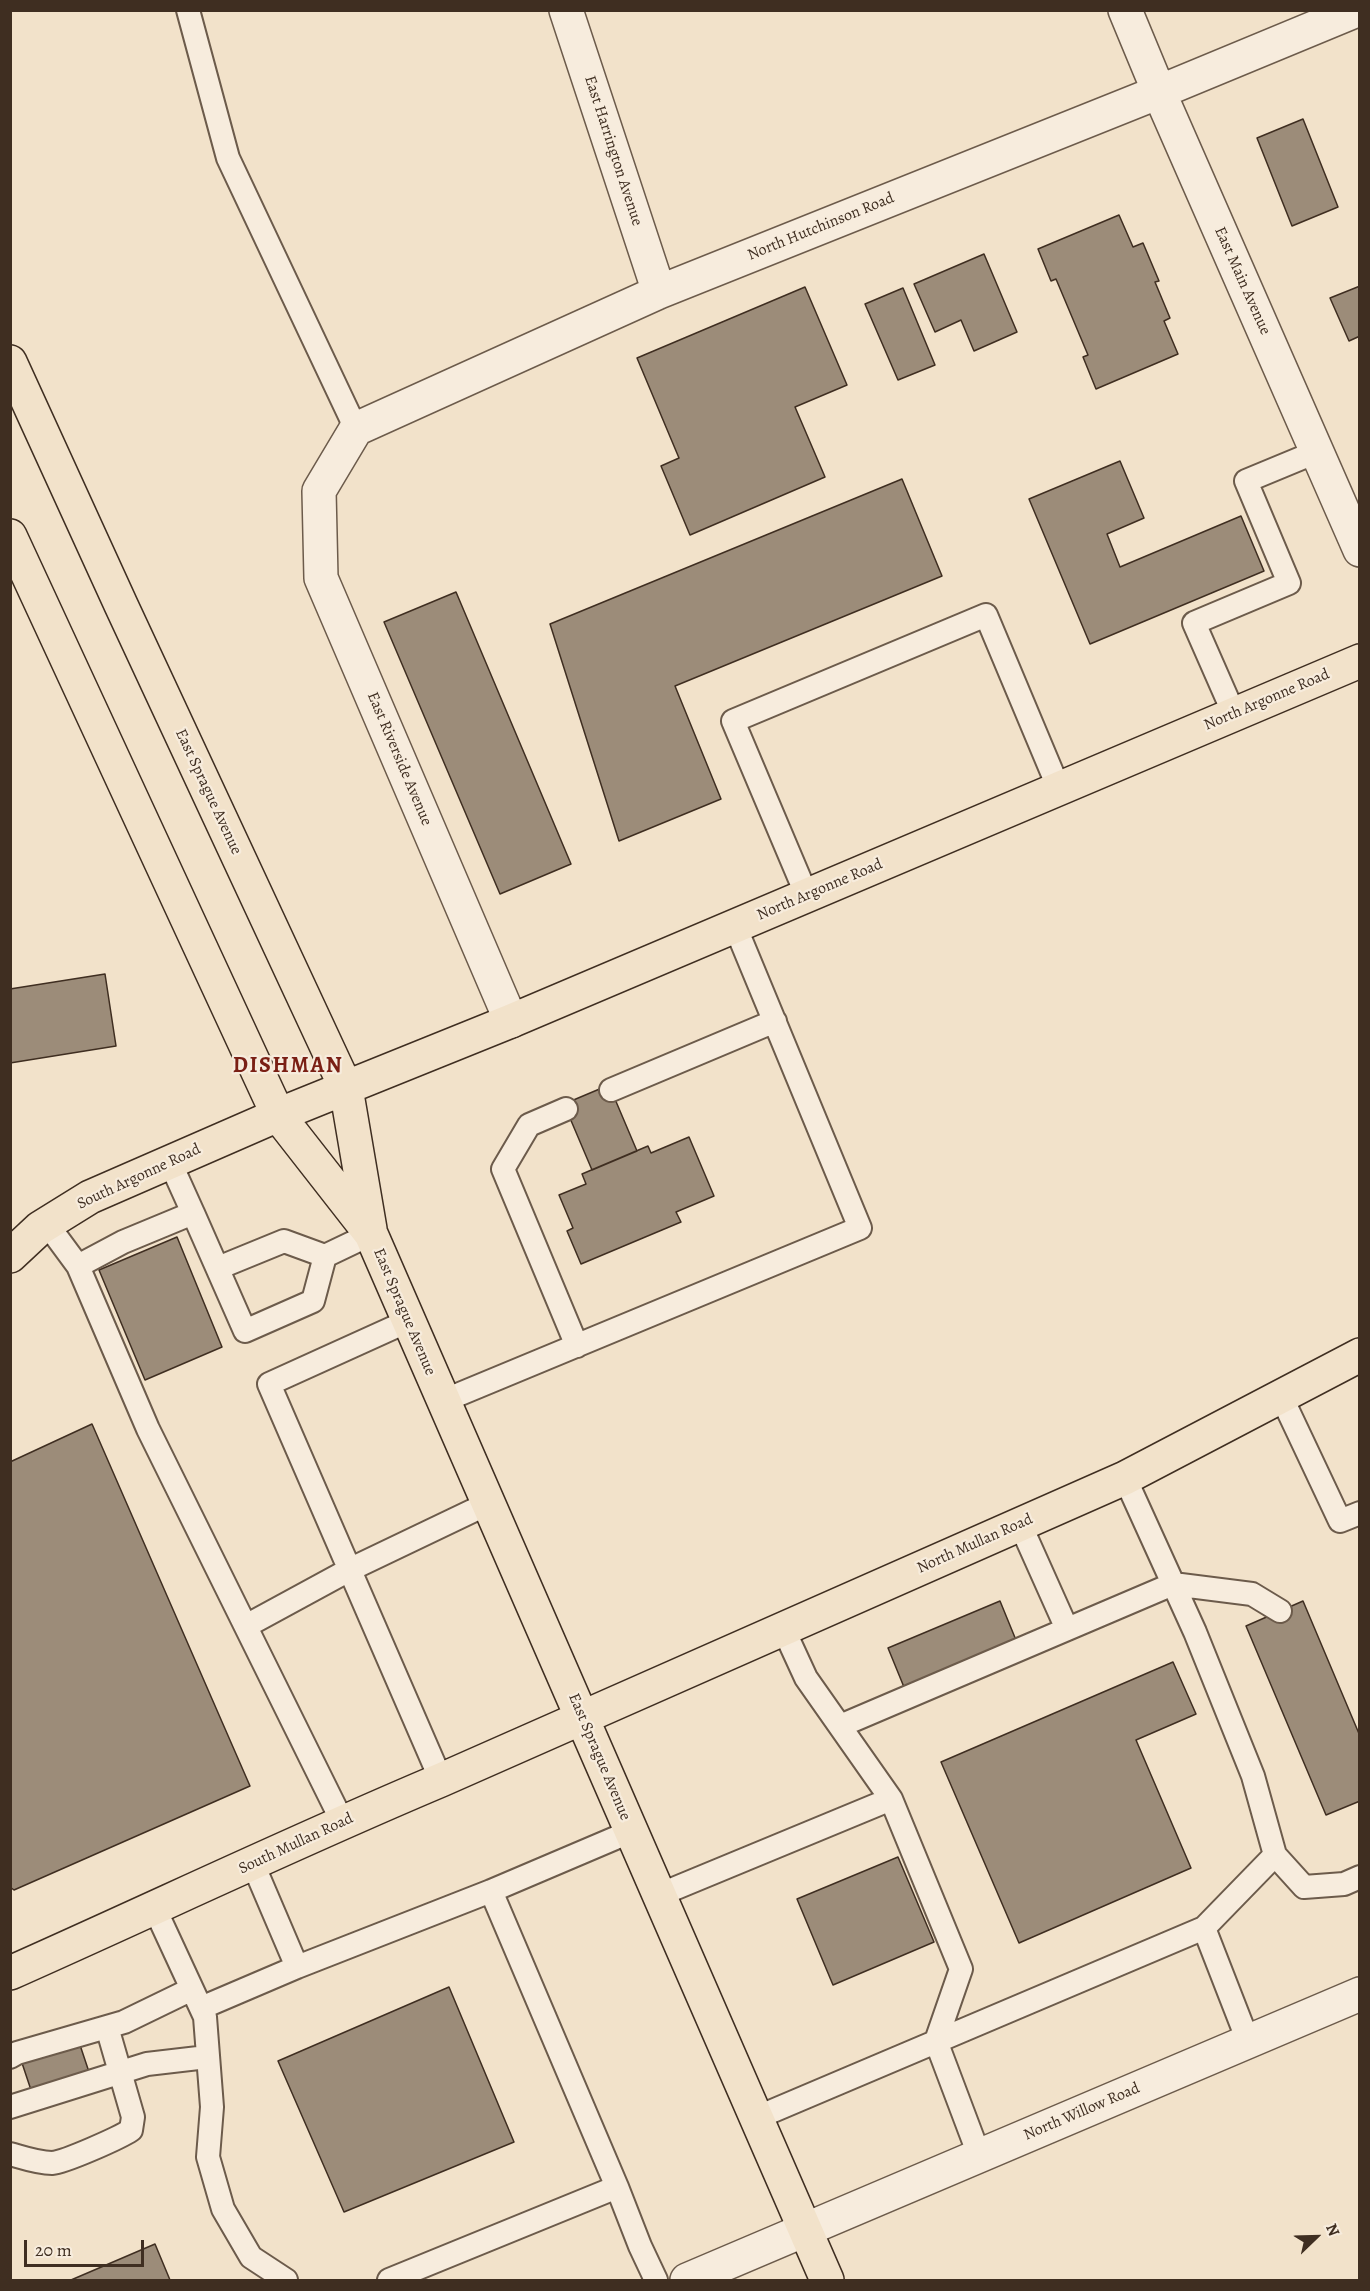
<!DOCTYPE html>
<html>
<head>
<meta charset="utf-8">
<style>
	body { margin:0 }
	#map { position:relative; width:1370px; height:2291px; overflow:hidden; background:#f2e2ca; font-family:Alegreya,serif }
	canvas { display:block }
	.frame { position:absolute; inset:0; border:12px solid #3f2e21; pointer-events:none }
	.north { position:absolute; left:1286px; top:2207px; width:60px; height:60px; -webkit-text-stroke:4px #f7ecdd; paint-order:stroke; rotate:67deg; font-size:16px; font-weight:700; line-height:24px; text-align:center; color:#3f2e21 }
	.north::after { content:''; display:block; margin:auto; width:21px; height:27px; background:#3f2e21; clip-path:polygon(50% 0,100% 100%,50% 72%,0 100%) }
	.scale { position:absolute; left:24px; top:2240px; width:120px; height:27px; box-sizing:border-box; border:3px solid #3f2e21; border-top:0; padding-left:8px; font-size:18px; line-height:21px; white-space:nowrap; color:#3f2e21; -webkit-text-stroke:4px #f7ecdd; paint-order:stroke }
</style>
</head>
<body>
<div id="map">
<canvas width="1370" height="2291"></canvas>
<div class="frame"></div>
<div class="north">N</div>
<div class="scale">20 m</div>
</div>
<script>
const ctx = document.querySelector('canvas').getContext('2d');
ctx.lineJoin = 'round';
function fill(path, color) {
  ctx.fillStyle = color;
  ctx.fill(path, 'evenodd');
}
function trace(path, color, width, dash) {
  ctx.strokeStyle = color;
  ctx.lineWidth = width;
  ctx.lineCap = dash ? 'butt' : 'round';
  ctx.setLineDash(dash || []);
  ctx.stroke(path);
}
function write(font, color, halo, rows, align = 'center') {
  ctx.font = font + ' Alegreya,serif';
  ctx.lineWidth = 4.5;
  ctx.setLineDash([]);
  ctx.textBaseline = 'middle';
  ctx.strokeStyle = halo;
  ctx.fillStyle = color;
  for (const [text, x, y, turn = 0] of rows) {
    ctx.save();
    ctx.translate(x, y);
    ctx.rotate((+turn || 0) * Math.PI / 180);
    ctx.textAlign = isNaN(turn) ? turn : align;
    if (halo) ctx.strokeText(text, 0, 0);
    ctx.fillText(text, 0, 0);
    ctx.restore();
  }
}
const building = new Path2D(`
	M1303 119 1338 207 1292 226 1257 138Z
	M1119 215 1133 247 1143 243 1159 281 1155 282 1170 318 1164 321 1178 354 1096 389 1083 357 1088 355 1056 279 1051 281 1038 249Z
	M984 254 1017 332 974 351 961 320 935 332 914 284Z
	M1360 286V336L1349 341 1330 298Z
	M805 287 847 385 795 407 825 477 690 535 661 466 679 458 637 358Z
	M903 288 935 365 898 380 865 304Z
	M1120 461 1144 518 1107 534 1120 567 1241 516 1264 571 1090 644 1029 499Z
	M902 479 942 576 675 686 721 799 619 841 550 624Z
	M456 592 571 864 500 894 384 622Z
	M105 974 116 1046 10 1063V989Z
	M609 1085 637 1151 592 1170 564 1104Z
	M689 1137 714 1196 676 1212 681 1222 581 1264 567 1231 573 1228 559 1195 586 1184 582 1174 648 1146 651 1153Z
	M177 1237 222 1347 145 1380 99 1270Z
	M92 1424 250 1786 14 1890 10 1887V1462Z
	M1000 1601 1018 1645 906 1692 888 1648Z
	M1303 1601 1360 1736V1801L1326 1815 1246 1626Z
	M1173 1662 1196 1714 1136 1740 1191 1868 1019 1943 941 1762Z
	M898 1857 934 1942 833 1985 797 1899Z
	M449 1987 514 2142 344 2212 278 2061Z
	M79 2042 89 2072 31 2090 21 2060Z
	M155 2244 170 2280H71Z`);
fill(building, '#9c8c79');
trace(building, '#3f2e21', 1.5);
const lane = new Path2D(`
	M188 10 228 158 356 429
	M1234 714 1194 623 1289 583 1246 481 1316 452
	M807 896 733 721 986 615 1059 789
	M611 1090 775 1021
	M566 1109 529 1125 503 1169 577 1346
	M170 1162 193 1213
	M47 1224 78 1266 148 1429 342 1821
	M78 1266 123 1242 193 1213 245 1331 313 1301 325 1256
	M218 1268 284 1241 325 1256 371 1234
	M408 1321 269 1384 441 1780
	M1281 1396 1340 1521 1360 1513
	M443 1401 860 1228 735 926
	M1125 1478 1195 1632 1253 1776 1275 1855 1304 1887 1344 1884 1360 1877
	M1020 1524 1067 1629
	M246 1626 349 1570 489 1503
	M783 1628 806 1678 891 1799 961 1969 936 2041 979 2155
	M840 1726 1173 1584 1252 1594 1280 1611
	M253 1864 297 1967
	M659 1895 891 1799
	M155 1909 205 2017 212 2107 208 2157 223 2209 251 2257 286 2280
	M1204 1928 1275 1855
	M201 2008 297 1967 491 1891
	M10 2057 17 2053 124 2022 192 1989
	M10 2107 147 2064 207 2057
	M756 2118 1204 1928 1248 2041
	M10 2154C24 2158 38 2163 52 2163 65 2162 119 2138 131 2130L133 2117 107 2027
	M617 2187 491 1891 632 1831
	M389 2280 617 2187 640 2246 656 2280`);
const street = new Path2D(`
	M566 10 659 292
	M1125 10 1159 92 1360 550
	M511 1021 321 578 319 491 356 429 659 292 1159 92 1357 10
	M687 2280 1360 1994`);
const primary = new Path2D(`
	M10 362 121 605 346 1088 370 1229
	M10 536 278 1115 371 1234 827 2280
	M10 1256 40 1228 90 1197 278 1115 511 1021 1360 661
	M10 1973C154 1909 296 1841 441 1780L1125 1478 1360 1355`);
trace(lane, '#6c5b4b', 26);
trace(street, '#6c5b4b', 36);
trace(primary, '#3f2e21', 36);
trace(lane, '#f7ecdd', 22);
trace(street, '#f7ecdd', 33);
trace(primary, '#f2e2ca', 33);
write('16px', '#3f2e21', '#f7ecdd', [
	["East Harrington Avenue",613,151,72],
	["North Hutchinson Road",821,227,-22],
	["East Main Avenue",1242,281,66],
	["North Argonne Road",1267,700,-23],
	["East Riverside Avenue",399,759,67],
	["East Sprague Avenue",208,792,65],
	["North Argonne Road",820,890,-23],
	["South Argonne Road",139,1177,-25],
	["East Sprague Avenue",404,1312,67],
	["North Mullan Road",975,1544,-24],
	["East Sprague Avenue",599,1757,67],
	["South Mullan Road",296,1844,-25],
	["North Willow Road",1082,2112,-23]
]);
ctx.letterSpacing = '1.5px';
write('bold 22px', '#7a1f14', '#f7ecdd', [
	["DISHMAN",288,1067]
]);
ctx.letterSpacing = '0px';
</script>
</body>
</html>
